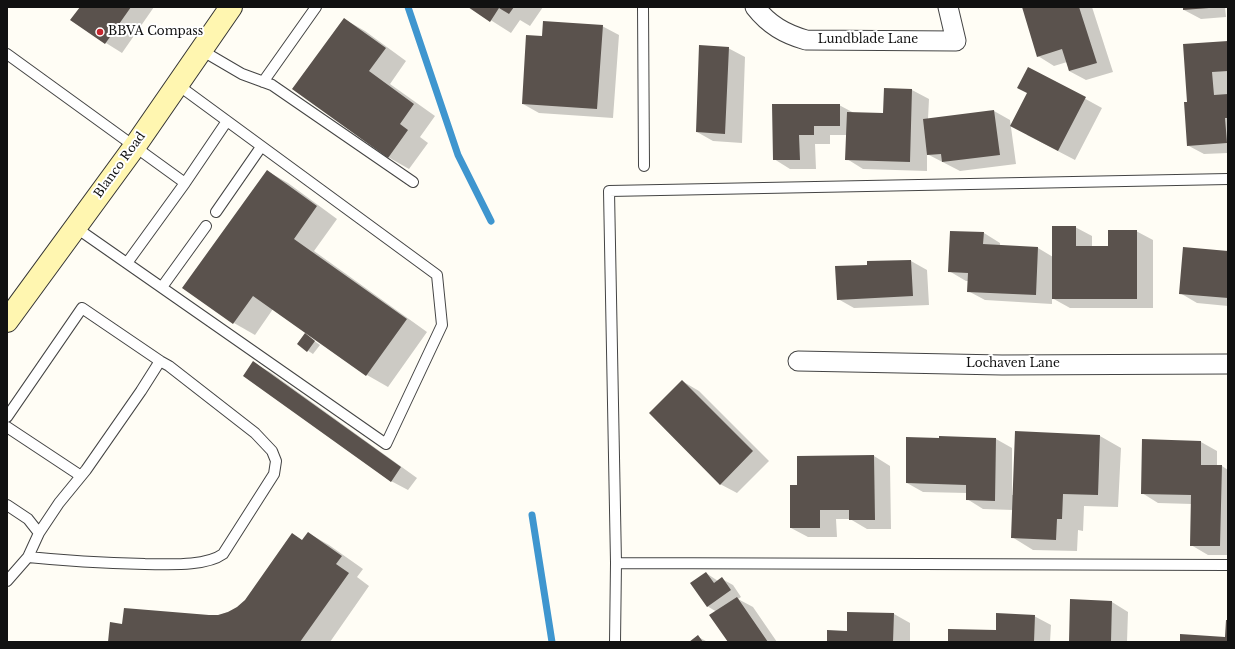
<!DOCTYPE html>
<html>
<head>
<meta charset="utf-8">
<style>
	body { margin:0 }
	#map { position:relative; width:1235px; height:649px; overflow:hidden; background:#fffdf5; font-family:"Libre Baskerville",serif }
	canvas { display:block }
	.frame { position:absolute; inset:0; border:8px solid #111; pointer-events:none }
</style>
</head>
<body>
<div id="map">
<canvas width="1235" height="649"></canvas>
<div class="frame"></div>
</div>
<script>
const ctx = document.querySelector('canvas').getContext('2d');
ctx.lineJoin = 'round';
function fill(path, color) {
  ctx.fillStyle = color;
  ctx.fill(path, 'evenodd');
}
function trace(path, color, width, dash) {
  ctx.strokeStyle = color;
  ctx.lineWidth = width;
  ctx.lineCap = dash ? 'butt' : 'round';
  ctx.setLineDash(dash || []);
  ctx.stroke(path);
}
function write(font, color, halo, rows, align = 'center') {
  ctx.font = font + ' "Libre Baskerville",serif';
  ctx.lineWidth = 4;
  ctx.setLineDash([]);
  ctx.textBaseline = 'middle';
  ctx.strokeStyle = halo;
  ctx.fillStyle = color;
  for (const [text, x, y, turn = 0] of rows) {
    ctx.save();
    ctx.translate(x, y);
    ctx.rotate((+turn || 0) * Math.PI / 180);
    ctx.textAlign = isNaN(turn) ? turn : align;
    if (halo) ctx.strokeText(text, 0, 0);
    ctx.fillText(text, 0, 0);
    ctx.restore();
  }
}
fill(new Path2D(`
	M81 7H154L122 53 106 43Z
	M470 7H543L530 26 520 20 511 33Z
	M1023 7H1092L1113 72 1086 80 1069 71 1067 62 1054 66 1038 56Z
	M1184 7H1225L1226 17 1201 19 1184 10Z
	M344 19 365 31 406 61 390 84 435 116 420 137 428 143 409 169 388 157Z
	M602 26 619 35 613 118 539 113 523 104 543 37Z
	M1228 42V153L1204 154 1187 145 1188 103Z
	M728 48 745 57 742 143 713 141 697 132Z
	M1029 68 1102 108 1075 160 1027 135Z
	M885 89 912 90 929 99 928 119 994 111 1010 120 1016 164 960 171 927 154V171L863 169 847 159V135H830V144H815L816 169H790L774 159 773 105H839L854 113 884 114Z
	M267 171 288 183 337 219 314 251 427 332 388 387 367 375 273 309 255 335 234 323Z
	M1075 227 1092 236V247H1109L1136 231 1153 240V308H1070L1052 298V304L985 300 968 291 969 281H966L949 271 984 233 1000 243V246L1038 248 1053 257Z
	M1228 252V306L1197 303 1180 293Z
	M911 261 927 270 929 305 854 308 838 299 868 266Z
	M310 338 320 345 313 354 298 344Z
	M253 363 270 372 417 478 408 490 391 481Z
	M682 381 699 391 769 461 737 493 720 484Z
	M1100 436 1121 448 1118 507 1084 506 1083 531 1078 530 1077 551 1033 550 1012 537 1013 510 983 509 967 499V493L923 492 907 483 996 439 1012 448V495H1014Z
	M1201 442 1217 451V466H1222L1228 470V555H1208L1191 545 1192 504 1158 503 1142 493Z
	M874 456 890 466 891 529H867L850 519H836L837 537H808L791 528 798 486Z
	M308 533 329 545 363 569 357 577 369 586 330 642H109L123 625 218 616 237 608 246 600 292 534 303 541Z
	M706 573 718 581 722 579 733 585 741 597 738 599 753 607 777 642H729L717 612 707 606Z
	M1112 602 1128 612 1127 642H1070Z
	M894 614 910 623V642H828L848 632Z
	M1034 616 1051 625 1050 642H949L997 631Z
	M698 637 708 642H691Z`), '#0003');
trace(new Path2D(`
	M408 7 458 155 491 221
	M532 515 552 642`), '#3f96cf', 7);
fill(new Path2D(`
	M80 7H131L105 44 70 20Z
	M468 7H514L509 14 499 8 490 22Z
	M1022 7H1079L1097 63 1069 71 1062 49 1037 57Z
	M1183 7H1209V8L1183 10Z
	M344 18 386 48 369 71 414 104 400 124 408 130 388 158 292 89Z
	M543 21 603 25 597 109 522 104 526 35 542 36Z
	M1228 41V71L1212 72 1214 95 1228 94V118H1225L1227 143 1187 146 1184 102H1187L1183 44Z
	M699 45 729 47 725 134 696 132Z
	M1028 67 1086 97 1058 151 1010 126 1027 93 1017 88Z
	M884 88 912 89 910 162 845 160 847 112 883 113Z
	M772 104H840V126H814V135H799L800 160H773Z
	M994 110 1000 155 942 162 941 154 927 155 923 119Z
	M267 170 317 206 294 239 407 319 366 376 253 296 233 324 182 288Z
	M1052 226H1076V246H1108V230H1137V299H1052Z
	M950 231 984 232 983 244 1038 247 1036 295 967 292 968 273 948 272Z
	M1183 247 1228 251V298L1179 294Z
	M911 260 913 296 837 300 835 266 867 265V261Z
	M305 333 315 341 307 352 297 344Z
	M253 361 401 467 391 482 243 376Z
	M682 380 753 451 720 485 649 413Z
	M1015 431 1100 435 1098 495 1063 494 1062 519H1057L1056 540 1011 538Z
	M939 436 996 438 995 501 966 500V485L906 483V437L939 438Z
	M1142 439 1201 441V465H1222L1220 546H1190L1191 495 1141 494Z
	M874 455 875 520H849V510H820V528H790V485H797V456Z
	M308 532 342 556 336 564 349 573 300 642H108L110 622 122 624 124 608 209 615H218L228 612 237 607 245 600 292 533 302 540Z
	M706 572 714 583 722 577 731 590 707 607 690 583Z
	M737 597 768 642H728L709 615Z
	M1070 599 1112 601 1111 642H1069Z
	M847 612 894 613 893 642H827V630L847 631Z
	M996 613 1035 615 1034 642H948V629L996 630Z
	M1226 620H1228V642H1180V634L1225 637Z
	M698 635 703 642H689Z`), '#5a524d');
const lane = new Path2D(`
	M643 7 644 166
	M201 50 242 74 272 85 413 182
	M7 54 185 183 227 121
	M263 82 316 7
	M216 212 261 147
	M75 227 386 444 442 325 437 275 178 85
	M127 263 185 183
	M162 287 206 226
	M7 417 82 308 160 361
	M7 427 81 476
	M7 505 28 519 39 533
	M616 563 1228 565
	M7 581 28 557 39 533 59 503 86 470 141 391 160 361 169 366 255 433 272 451 276 461 274 474 223 554C205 567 166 564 145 564 106 563 67 561 28 557
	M615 642 616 563 609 191 1228 179`);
const street = new Path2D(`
	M755 7C769 25 785 34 806 40L956 41 948 7
	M798 361 1002 365 1228 364`);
const secondary = new Path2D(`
	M7 321 135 146 231 7`);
trace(lane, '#444', 12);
trace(street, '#444', 21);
trace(secondary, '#333', 24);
trace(lane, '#fff', 10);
trace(street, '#fff', 19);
trace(secondary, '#fff6b0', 22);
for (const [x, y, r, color] of [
	[100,32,4,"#c4262e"]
]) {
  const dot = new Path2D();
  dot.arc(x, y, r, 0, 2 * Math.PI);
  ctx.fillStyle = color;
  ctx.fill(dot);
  trace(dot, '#fff', 1.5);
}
write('12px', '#111', '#fff', [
	["BBVA Compass",108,32]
], 'left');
write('12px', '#111', '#fff', [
	["Lundblade Lane",868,40],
	["Blanco Road",120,165,-54],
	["Lochaven Lane",1013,364]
]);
</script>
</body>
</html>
